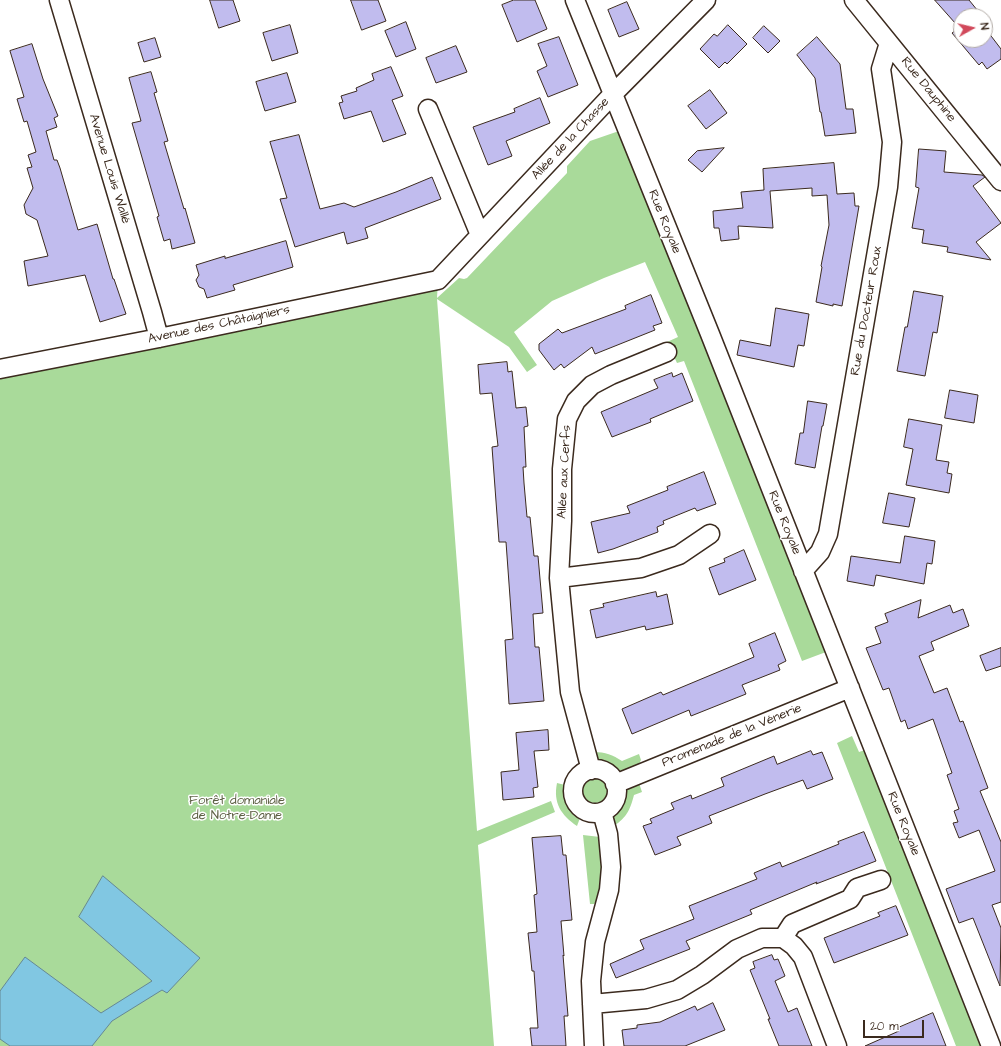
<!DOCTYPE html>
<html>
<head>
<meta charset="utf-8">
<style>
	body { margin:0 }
	#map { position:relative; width:1001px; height:1046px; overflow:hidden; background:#fff; font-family:"Architects Daughter",sans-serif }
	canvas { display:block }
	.north { position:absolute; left:953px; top:8px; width:40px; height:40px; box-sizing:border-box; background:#fff; border:1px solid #b1aaa5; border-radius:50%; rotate:82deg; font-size:11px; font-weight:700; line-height:16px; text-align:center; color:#3b2a1e }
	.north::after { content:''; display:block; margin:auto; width:14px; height:18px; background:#d1495b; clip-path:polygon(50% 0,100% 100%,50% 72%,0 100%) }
	.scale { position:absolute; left:863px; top:1020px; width:61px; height:18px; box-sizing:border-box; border:2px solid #3b2a1e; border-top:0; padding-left:5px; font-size:12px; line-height:14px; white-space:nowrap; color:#3b2a1e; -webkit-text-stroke:3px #fff; paint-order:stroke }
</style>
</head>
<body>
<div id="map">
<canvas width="1001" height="1046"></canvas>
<div class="north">N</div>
<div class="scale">20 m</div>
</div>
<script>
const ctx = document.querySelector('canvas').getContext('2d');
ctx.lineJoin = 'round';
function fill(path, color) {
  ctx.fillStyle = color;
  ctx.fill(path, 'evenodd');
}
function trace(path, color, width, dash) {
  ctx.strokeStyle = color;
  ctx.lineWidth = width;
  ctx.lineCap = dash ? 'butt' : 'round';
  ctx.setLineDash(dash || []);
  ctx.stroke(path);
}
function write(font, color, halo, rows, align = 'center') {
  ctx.font = font + ' "Architects Daughter",sans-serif';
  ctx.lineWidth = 3;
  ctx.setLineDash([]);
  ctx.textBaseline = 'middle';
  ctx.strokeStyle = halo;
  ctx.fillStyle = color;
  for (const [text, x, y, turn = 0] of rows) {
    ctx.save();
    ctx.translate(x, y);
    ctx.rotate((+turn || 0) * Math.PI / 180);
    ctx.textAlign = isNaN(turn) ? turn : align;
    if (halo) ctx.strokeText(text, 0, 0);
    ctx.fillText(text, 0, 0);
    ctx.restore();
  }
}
fill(new Path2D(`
	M619 131 826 652 802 661 684 361 677 363 667 342 678 337 645 262 604 278 552 301 514 332 537 365 527 372 509 347 437 299 477 831 551 801 555 812 478 845 494 1046H0V373L438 280 437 298 459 278 464 279 467 278 567 173V166L590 141Z
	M852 736 859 752 865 750 984 1046H956L837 743Z
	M594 752C605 752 613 755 622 761L639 754 641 760 639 764 621 771C611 766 608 759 596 760Z
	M583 791a12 12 0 1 1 24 0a12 12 0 1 1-24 0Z
	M557 783 565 785C564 800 567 809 580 818L577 826C561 815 553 803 557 783Z
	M639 783 642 792 634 795C630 810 627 817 614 826L611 817 619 811 623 804 627 789Z
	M583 835 600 837 603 864 599 900 594 904H590Z`), '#a9da9a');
const water = new Path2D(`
	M103 876 200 958 167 993 162 990 112 1021 92 1046H10L0 1039V991L25 957 101 1013 152 981 79 917Z`);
fill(water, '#81c7e2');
trace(water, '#658894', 1);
const building = new Path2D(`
	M210 0H233L240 21 219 28Z
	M351 0H378L386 21 362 30Z
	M514 0H535L547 29 517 42 502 5Z
	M935 0H969L982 16H961V40H985V28L1001 49V59L987 69 982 62 979 65 952 33 959 28Z
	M627 2 639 29 619 37 608 10Z
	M406 22 416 49 396 57 385 31Z
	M290 25 298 53 272 61 263 33Z
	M728 25 747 44 727 64 725 62 719 68 700 49 714 34 717 36Z
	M764 26 780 41 768 53 753 38Z
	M559 37 578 85 548 97 537 71 547 66 538 44Z
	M817 37 840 64 846 109H853L856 133 825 136 821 112H820L815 78 797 55Z
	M155 38 161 57 144 62 138 43Z
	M32 44 43 79 58 116 54 118 57 127 46 131 54 160H57L60 168 78 230 97 224 113 279H114L126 314 100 322 85 275 28 286 24 261 48 256 37 220 26 214 24 205 33 188 27 168 32 167 28 155 36 152 27 121 24 122 17 99 24 97 10 51Z
	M456 46 467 72 436 83 426 58Z
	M391 67 403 96 392 100 406 134 383 142 371 111 344 119 339 103 343 102 341 96 357 91 356 88 374 80 372 74Z
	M151 72 157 92 154 93 168 141 164 142 184 209 185 208 195 243 172 249 170 239 164 241 157 217 159 216 132 123 141 121 129 78Z
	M287 73 296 102 265 111 256 82Z
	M710 90 727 113 706 129 688 106Z
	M540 98 550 123 506 141 512 156 488 165 473 127 515 112 514 109Z
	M299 135 320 209 344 203 354 207 396 192 432 177 441 199 365 228 368 238 347 244 344 232 295 247 280 199 287 198 270 142Z
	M724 148 702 172 688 160 697 151Z
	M919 149 946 151 944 172 982 175 985 177 973 186 1001 223 976 242 991 260 947 252 948 247 922 243 924 230 912 228 919 188 916 187Z
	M834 163 837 194 854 193 855 206H859L842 306 833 304V306L816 302 822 267 821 266 829 225 827 195 812 196V188L770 191 773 228 738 226 739 239 721 241 719 228H714L713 211 743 208 741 192 764 190 763 169Z
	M286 241 293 267 233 285 235 290 207 298 204 289 199 287 196 280 199 275 196 265 225 256V258Z
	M914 291 943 296 937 333 933 332 925 376 897 371 905 327H907Z
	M651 295 662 323 653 326 655 330 595 354 592 347 564 368 561 364 554 370 539 350V344L558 329 562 333 626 309 625 306Z
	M776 308 809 314 804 346 798 345 794 367 737 355 740 340 770 346Z
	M507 362 508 372 512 371 516 408 526 407 528 426 524 427 526 467H523L524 483 527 517H530L534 556H538L543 613 533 614 535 647H539L544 701 509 704 505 640 513 639 506 542H499L492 447 498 446 492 393 480 394 478 365Z
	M672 373 673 377 682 373 693 401 650 419 651 422 612 437 601 412 658 388 654 380Z
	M950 390 978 395 974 423 945 418Z
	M808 401 827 404 823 426H822L815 468 795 464 800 433H803Z
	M909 419 942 425 936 460 949 462 947 473 952 474 949 493 906 485 913 449 904 447Z
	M704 472 716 504 697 511 695 508 663 521 664 524 657 527 658 532 613 549 598 553 591 522 630 513 627 506 668 490 667 487Z
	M889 493 915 498 909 527 883 523Z
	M905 536 935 541 932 564 927 563 924 584 876 575 874 586 847 581 851 556 900 563Z
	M744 550 756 580 719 595 709 568 725 562 724 559Z
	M656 592 657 597 667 594 673 624 646 630 645 626 596 638 590 610 604 607 603 604Z
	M921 600 918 618 950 605 953 613 963 609 969 626 931 642 934 650 919 656 934 693 947 688 960 722 963 721 988 788 980 791 1001 842V902L992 905 1001 928 1000 986 973 918 959 923 946 889 995 871 979 830 959 838 953 823 958 822 954 811 959 809 947 775 952 773 933 719 908 729 905 720 901 722 889 688 883 690 866 648 881 643 875 627 888 622 885 614Z
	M775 633 786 661 778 665 780 670 742 685 746 694 691 716 689 710 632 734 622 709 661 692 663 695 754 657 749 644Z
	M1001 648V666L986 671 980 656Z
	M548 730 549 750 534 751 538 787 533 788 534 797 503 800 501 772 519 770 516 733Z
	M811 751 813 755 822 752 833 779 807 789 803 780 765 794 709 816 712 823 677 837 681 845 655 855 643 826 652 823 650 819 674 809 671 803 691 795 692 799 724 786 721 778 774 756 777 764Z
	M864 832 876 861 816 884 817 882 750 910 752 914 686 941 690 949 616 978 610 964 644 949 640 940 694 919 689 906 757 879 754 873 780 862 782 867 839 844 838 842Z
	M561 836 563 855H566L572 920 561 921 564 956 563 955 568 1016H564L566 1046H532L530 1028H538L534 971H532L528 933 537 932 534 895 537 894 532 838Z
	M896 906 908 935 834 963 824 938 880 916 878 913Z
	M772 955 774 960 778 959 785 976 775 981 788 1012 797 1008 812 1046H779L768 1019H770L750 970 755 968 753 962Z
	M713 1003 725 1030 685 1046H624L622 1030 637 1028V1025L660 1022 695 1006 697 1010Z
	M933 1013 946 1046H865L899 1031 898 1028Z`);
fill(building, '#c1bcee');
trace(building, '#3b2a1e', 1);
const minor = new Path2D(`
	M59 0 152 312 159 338
	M575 0 710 334 991 1046
	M854 0 1001 181
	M428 109 480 235
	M0 369 159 338 438 280 613 94 706 0
	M803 571 820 552 828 534 888 187 892 142 881 69 889 43
	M559 578 641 568 679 555 710 534
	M573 791a22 22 0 1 1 44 0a22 22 0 1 1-44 0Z
	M591 770 570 692 559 578 562 521V469L567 419 576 401 592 385 611 375 667 352
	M615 784 850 688
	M783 938 792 924 850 899 857 888 881 880
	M592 1004 646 999 677 990 702 975 737 949 762 938H783L794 946 803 957 837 1046
	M594 1046 591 981 595 942 609 890 611 867 608 834 602 812`);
trace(minor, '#3b2a1e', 21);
trace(minor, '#fff', 18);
write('13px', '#3b2a1e', '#fff', [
	["Rue Dauphine",928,90,51],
	["Allée de la Chasse",571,139,-47],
	["Avenue Louis Wallé",109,169,73],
	["Rue Royale",664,222,68],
	["Rue du Docteur Roux",867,311,-80],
	["Avenue des Châtaigniers",219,325,-12],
	["Allée aux Cerfs",565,472,-87],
	["Rue Royale",784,523,68],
	["Promenade de la Vénerie",732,736,-22],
	["Rue Royale",903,824,68]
]);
write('13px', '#5c5f43', '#fff', [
	["Forêt domaniale",237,801],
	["de Notre-Dame",237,816]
]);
</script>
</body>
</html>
